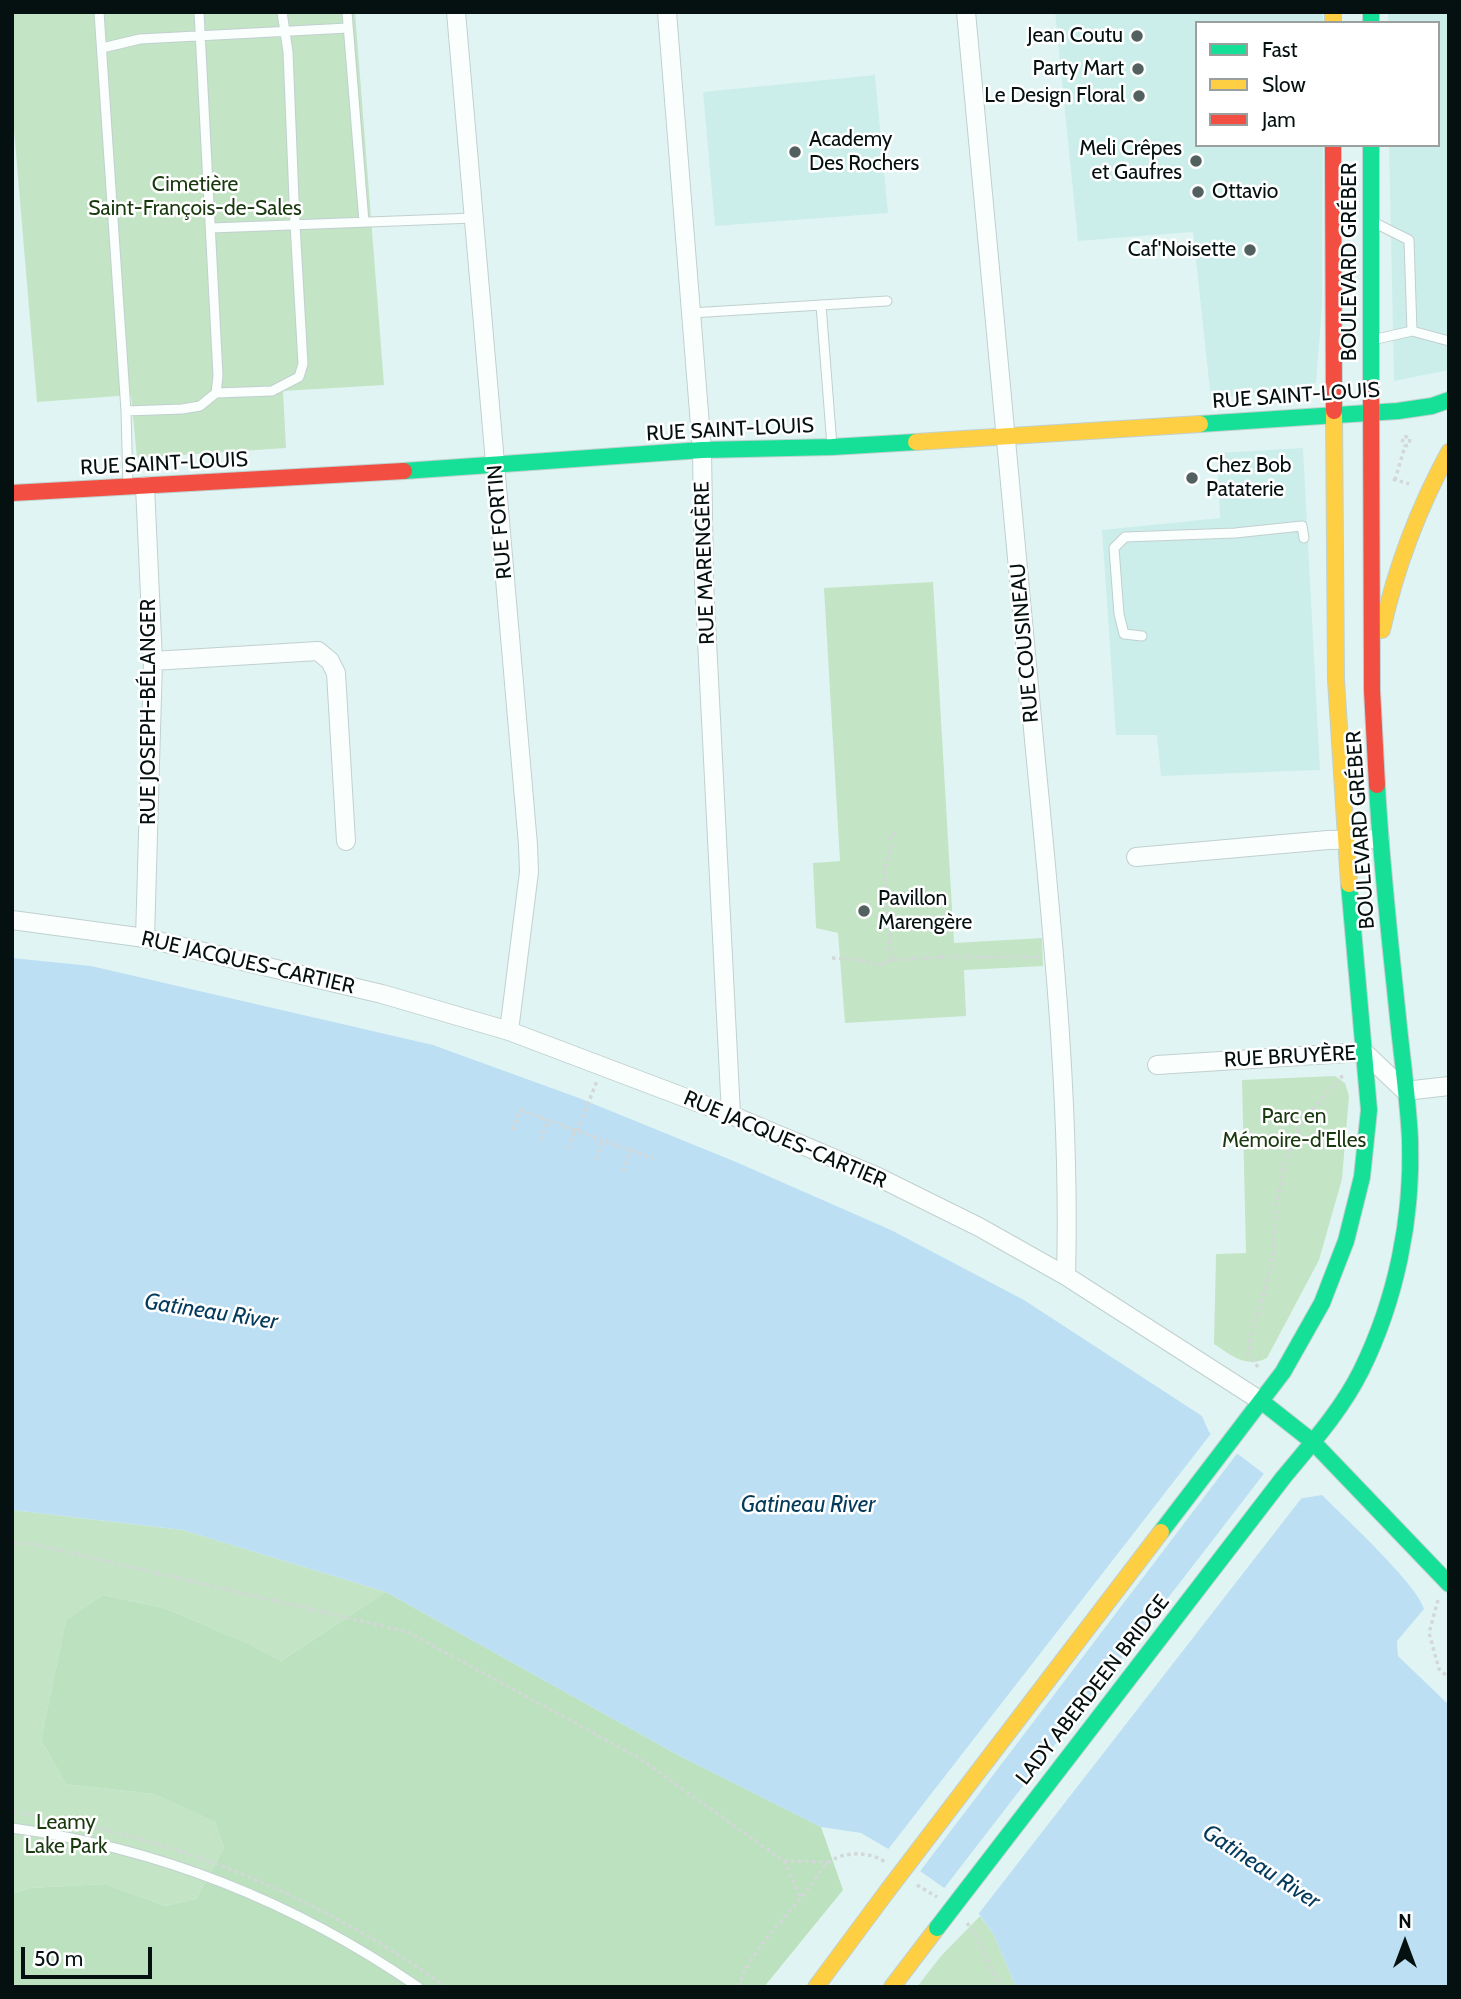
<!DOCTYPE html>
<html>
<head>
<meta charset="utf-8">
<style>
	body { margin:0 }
	#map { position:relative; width:1461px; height:1999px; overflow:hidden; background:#e0f5f3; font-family:Cabin,sans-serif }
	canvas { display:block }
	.frame { position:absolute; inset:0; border:14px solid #051110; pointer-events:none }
	.legend { position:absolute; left:1195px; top:21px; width:245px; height:126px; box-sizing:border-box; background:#fff; border:2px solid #9ba09f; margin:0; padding:9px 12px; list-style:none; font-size:21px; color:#051110 }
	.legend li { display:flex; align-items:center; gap:14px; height:35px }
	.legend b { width:35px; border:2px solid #9ba09f }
	.north { position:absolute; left:1370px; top:1908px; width:70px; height:70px; -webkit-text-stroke:5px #fff; paint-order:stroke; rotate:0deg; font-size:19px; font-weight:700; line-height:28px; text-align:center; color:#051110 }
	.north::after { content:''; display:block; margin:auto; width:24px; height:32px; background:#051110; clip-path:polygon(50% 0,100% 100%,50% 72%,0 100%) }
	.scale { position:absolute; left:21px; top:1947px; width:131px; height:32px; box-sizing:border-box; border:4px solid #051110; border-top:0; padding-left:9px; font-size:21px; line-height:24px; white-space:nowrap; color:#051110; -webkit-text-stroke:5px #fff; paint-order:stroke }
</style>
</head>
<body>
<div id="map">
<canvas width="1461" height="1999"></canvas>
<div class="frame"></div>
<ul class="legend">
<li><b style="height:9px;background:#16e098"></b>Fast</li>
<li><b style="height:9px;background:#ffcf43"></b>Slow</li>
<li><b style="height:9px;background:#f24e42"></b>Jam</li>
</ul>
<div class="north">N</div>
<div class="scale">50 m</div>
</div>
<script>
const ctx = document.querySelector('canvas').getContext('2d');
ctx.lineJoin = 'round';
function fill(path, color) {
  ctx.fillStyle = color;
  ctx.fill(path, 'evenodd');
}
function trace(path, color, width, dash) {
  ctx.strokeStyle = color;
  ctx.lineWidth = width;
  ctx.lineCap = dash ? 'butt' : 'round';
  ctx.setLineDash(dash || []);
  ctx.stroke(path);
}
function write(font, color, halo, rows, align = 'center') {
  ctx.font = font + ' Cabin,sans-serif';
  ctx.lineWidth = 5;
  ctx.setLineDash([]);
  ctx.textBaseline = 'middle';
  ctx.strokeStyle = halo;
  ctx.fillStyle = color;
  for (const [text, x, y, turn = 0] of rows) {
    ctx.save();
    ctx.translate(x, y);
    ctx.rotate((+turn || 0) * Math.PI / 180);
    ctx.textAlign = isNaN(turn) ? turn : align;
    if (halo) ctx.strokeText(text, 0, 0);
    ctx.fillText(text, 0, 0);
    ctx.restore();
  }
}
fill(new Path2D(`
	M1055 12H1323V23H1197V145H1323L1322 307 1316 383 1211 400 1193 232 1078 241Z
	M1388 12H1449V370L1394 381 1389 145H1438V23H1388Z
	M875 75 888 213 715 226 703 92Z
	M1303 448 1320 770 1161 776 1157 735H1116L1102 530 1220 518 1217 453Z`), '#cceeeb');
fill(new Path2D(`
	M12 12H355L384 385 283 391 286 448 137 458 131 395 37 402 12 106Z
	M933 582 954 943 1042 938 1043 966 964 970 966 1016 845 1023 838 933 816 928 813 863 840 861 824 588Z
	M1335 1076 1345 1083 1349 1096 1342 1179 1319 1260 1267 1358C1246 1369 1231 1355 1214 1344L1216 1254 1246 1253 1242 1080Z
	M12 1510 183 1530 386 1592 281 1661 247 1643 164 1608 103 1595 66 1620 41 1740 66 1784 154 1794 215 1822 224 1848 196 1899 165 1906 105 1884 30 1888 12 1894Z
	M980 1916 994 1935 1016 1987H917L941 1956Z`), '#c3e4c5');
fill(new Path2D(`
	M386 1592 676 1754 821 1827 843 1890 764 1987H12V1894L30 1888 105 1884 165 1906 196 1899 224 1848 215 1822 154 1794 66 1784 41 1740 66 1620 103 1595 164 1608 247 1643 281 1661Z`), '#bce1be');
fill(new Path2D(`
	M12 958 91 966 433 1045 579 1098 736 1162 891 1230 1024 1300 1202 1416 1209 1432 1297 1499 1322 1495C1343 1516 1418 1585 1424 1609L1397 1641 1398 1656 1449 1705V1987H1016L994 1935 977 1911 890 1850 861 1833 821 1827 676 1754 386 1592 183 1530 12 1510Z`), '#bddff4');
fill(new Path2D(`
	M1213 1431 1239 1451 918 1874 886 1852Z
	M1266 1471 1298 1496 1304 1495 976 1917 942 1891Z`), '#e0f5f3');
const lane = new Path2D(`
	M99 12 126 411 128 485
	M347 12 364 222
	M102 48 140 39 348 28
	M1375 223 1409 240 1412 331
	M211 228 474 218
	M821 305 832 446
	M691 313 887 301
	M1372 340 1412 331 1449 341
	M216 393 272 391 299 377 303 364 295 224 288 52 282 12
	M126 411 182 409 200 406 216 393 218 376 199 12
	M1142 636 1124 634 1119 614 1114 548 1125 537 1235 533 1302 526 1304 538
	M12 1828C159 1848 296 1903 418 1987`);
const street = new Path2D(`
	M456 12 528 845 529 872 509 1031
	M667 12 702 450 704 581 731 1115
	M966 12C987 251 1010 490 1033 729 1050 910 1071 1093 1066 1276
	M153 661 318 651 330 661 336 673 346 841
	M1136 857 1328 840 1380 839
	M12 920 145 938 382 994 509 1031 731 1115 878 1177 979 1227 1066 1276 1261 1401
	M145 938 153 661 145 486
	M1157 1065 1364 1052 1405 1091 1449 1086`);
const fast = new Path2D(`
	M1371 12V23
	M1371 145V388
	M1200 424 1398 411 1432 406 1449 400
	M404 471 702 450 832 447 916 442
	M1261 1401 1313 1442 1449 1584
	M1232 1439 1283 1372 1322 1303 1346 1241 1362 1177 1369 1110 1349 884
	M1283 1478C1311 1444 1341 1411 1361 1371 1396 1300 1413 1218 1410 1139 1408 1099 1402 1058 1398 1018 1390 940 1381 863 1377 785`);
const slow = new Path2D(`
	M1333 12V23
	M1334 411 1336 680 1349 884
	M916 442 1200 424
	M1382 630C1396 567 1418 509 1449 452
	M816 1987 888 1890
	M892 1987 937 1928`);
const jam = new Path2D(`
	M1333 145 1334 411
	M1371 388 1372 690 1377 785
	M12 493 404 471`);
trace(lane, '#c0d0cf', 11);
trace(street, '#c0d0cf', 20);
trace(fast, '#c0d0cf', 18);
trace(slow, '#c0d0cf', 18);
trace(jam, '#c0d0cf', 18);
trace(new Path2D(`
	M1393 479 1409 484
	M1395 480 1405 446 1409 445 1410 438 1404 436 1402 443 1405 446
	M832 958 860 960 879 965 891 960 884 868 891 850 890 837 899 829
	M891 960 936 957H1039
	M513 1130 520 1110 654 1159
	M577 1131 597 1081
	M540 1140 548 1120
	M568 1149 575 1130
	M596 1159 603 1140
	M623 1171 631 1150
	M1258 1367 1248 1355 1251 1333 1265 1290 1274 1251 1275 1213 1285 1162 1301 1122 1345 1073
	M12 1543 33 1544 408 1632 639 1758 784 1861 801 1898
	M1438 1600 1429 1633 1439 1669 1449 1678
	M12 1812C169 1834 318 1895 446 1987
	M784 1861 829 1862
	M917 1885 937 1897
	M967 1923 976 1936 1000 1987
	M738 1987C752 1950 777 1927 801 1898 810 1887 818 1872 828 1863 842 1851 870 1851 885 1862`), '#d2d7d7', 3.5, [3.5, 3.5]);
trace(lane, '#fafefd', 9);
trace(street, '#fafefd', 18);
trace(fast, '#16e098', 16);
trace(slow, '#ffcf43', 16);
trace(jam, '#f24e42', 16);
const fastBridge = new Path2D(`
	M1161 1532 1232 1439
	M937 1928 1283 1478`);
const slowBridge = new Path2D(`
	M888 1890 1161 1532`);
trace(fastBridge, '#c0d0cf', 18, []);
trace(slowBridge, '#c0d0cf', 18, []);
trace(fastBridge, '#16e098', 16);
trace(slowBridge, '#ffcf43', 16);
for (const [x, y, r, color] of [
	[1137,36,7,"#52615f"],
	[1138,69,7,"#52615f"],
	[1139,96,7,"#52615f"],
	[795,152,7,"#52615f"],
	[1196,161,7,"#52615f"],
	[1198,192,7,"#52615f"],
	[1250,250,7,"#52615f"],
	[1192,478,7,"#52615f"],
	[864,911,7,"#52615f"]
]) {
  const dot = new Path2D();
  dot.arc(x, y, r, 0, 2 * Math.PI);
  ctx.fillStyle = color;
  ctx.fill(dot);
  trace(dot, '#fff', 2.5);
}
write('21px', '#051110', '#fff', [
	["Jean Coutu",1123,36],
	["Party Mart",1124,69],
	["Le Design Floral",1125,96],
	["Academy",809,140,"left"],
	["Des Rochers",809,164,"left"],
	["Meli Crêpes",1182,149],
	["et Gaufres",1182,173],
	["Ottavio",1212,192,"left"],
	["Caf'Noisette",1236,250],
	["Chez Bob",1206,466,"left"],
	["Pataterie",1206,490,"left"],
	["Pavillon",878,899,"left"],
	["Marengère",878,923,"left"]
], 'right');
write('21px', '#19390f', '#fff', [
	["Cimetière",195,185],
	["Saint-François-de-Sales",195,209],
	["Parc en",1294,1117],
	["Mémoire-d'Elles",1294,1141],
	["Leamy",66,1823],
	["Lake Park",66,1847]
]);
write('21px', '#051110', '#fff', [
	["BOULEVARD GRÉBER",1350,262,-90],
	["RUE SAINT-LOUIS",1296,396,-4],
	["RUE SAINT-LOUIS",730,430,-3],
	["RUE SAINT-LOUIS",164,464,-3],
	["RUE FORTIN",500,522,-95],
	["RUE MARENGÈRE",705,563,-92],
	["RUE COUSINEAU",1025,643,-95],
	["RUE JOSEPH-BÉLANGER",149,712,-90],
	["BOULEVARD GRÉBER",1361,830,-94],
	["RUE JACQUES-CARTIER",248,963,13],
	["RUE BRUYÈRE",1290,1057,-3],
	["RUE JACQUES-CARTIER",785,1140,23],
	["LADY ABERDEEN BRIDGE",1093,1690,-52]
]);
write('italic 23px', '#043b5c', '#fff', [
	["Gatineau River",211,1312,9],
	["Gatineau River",808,1505],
	["Gatineau River",1261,1867,33]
]);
</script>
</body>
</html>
